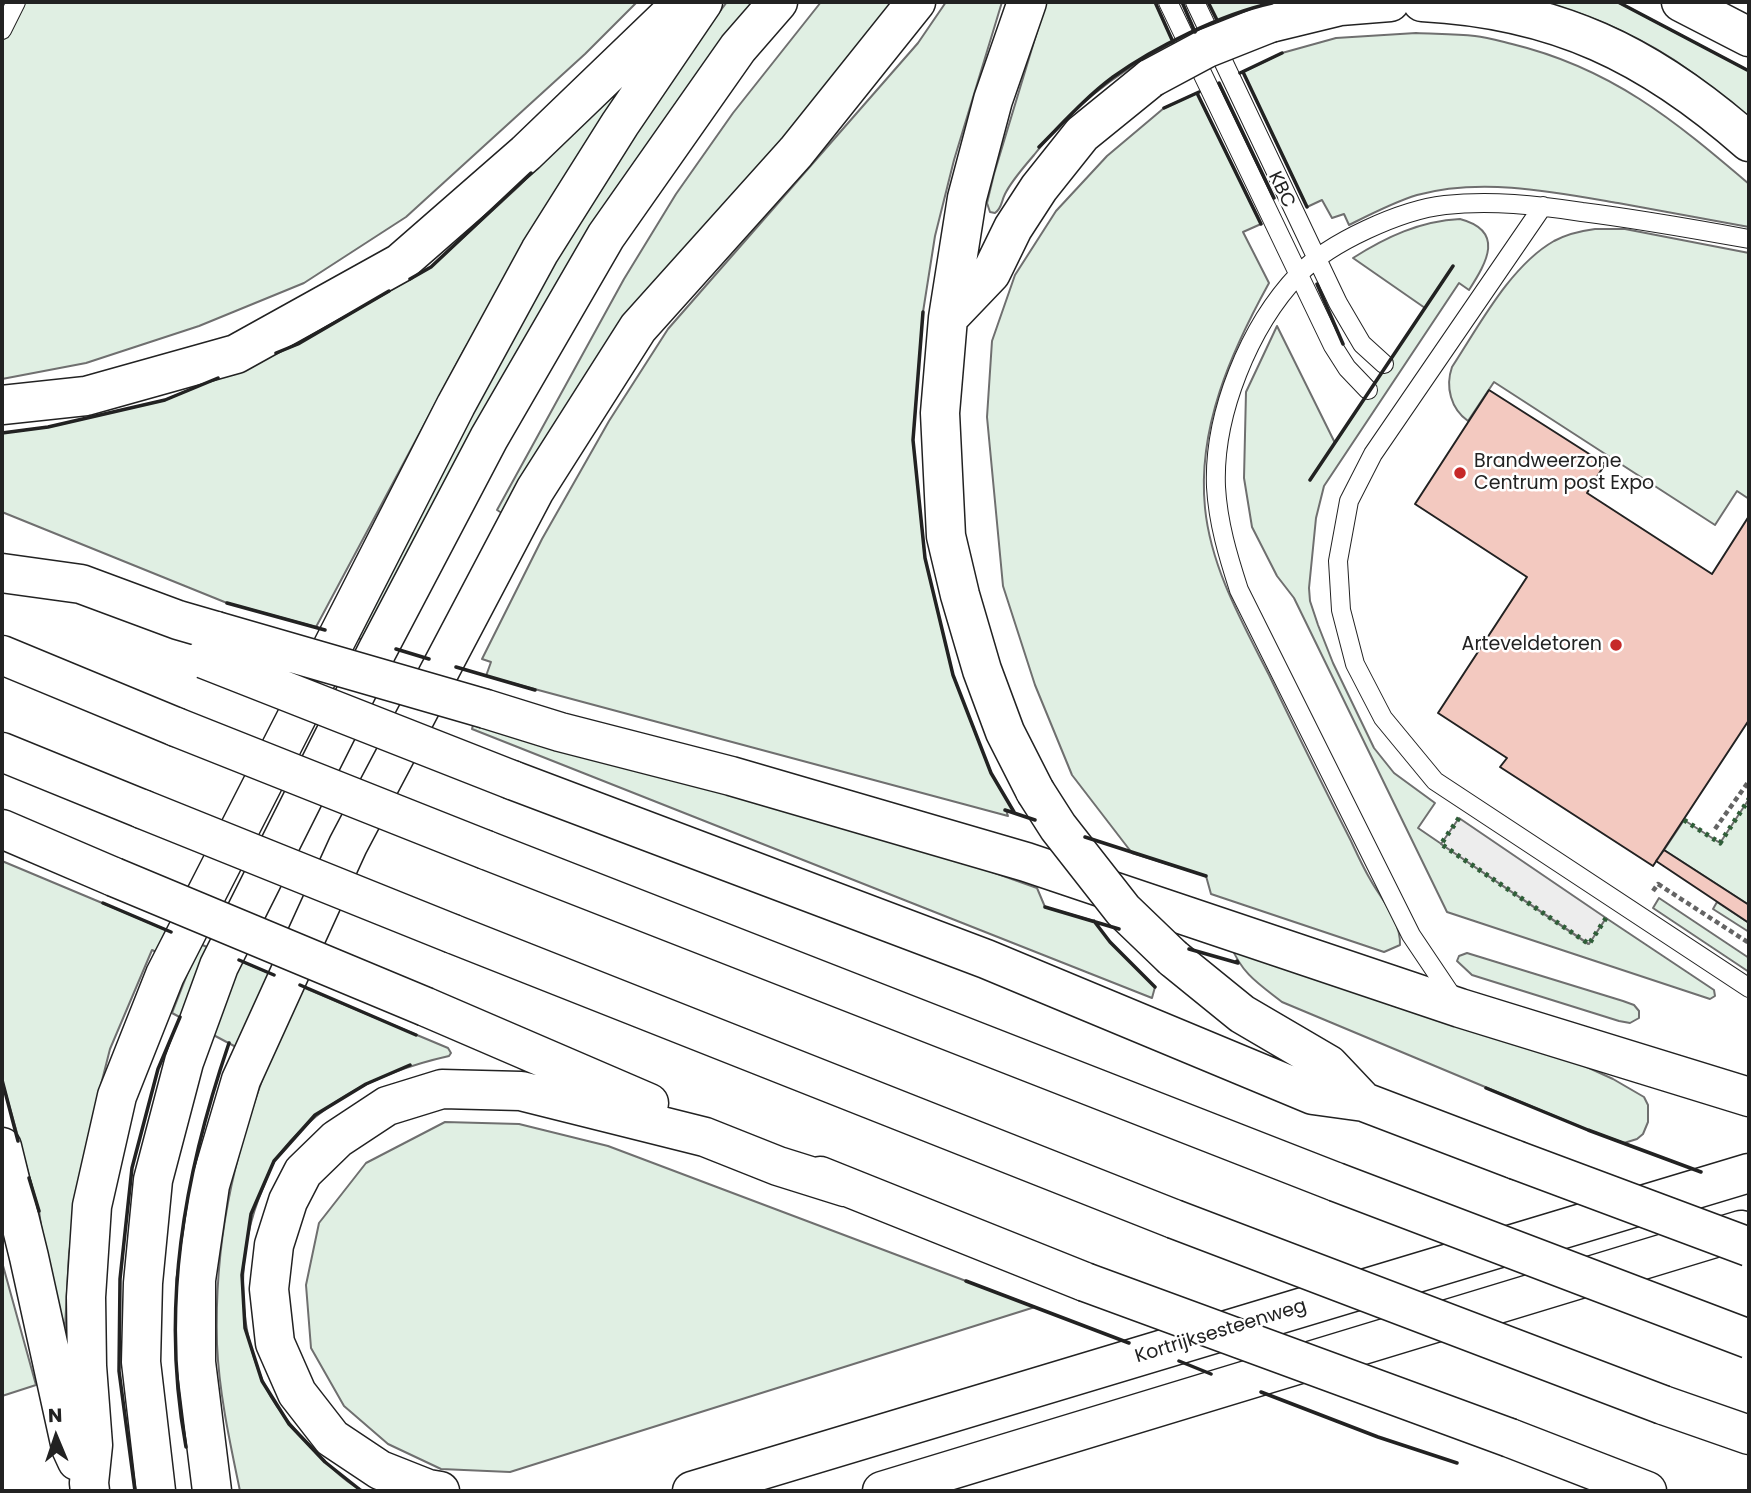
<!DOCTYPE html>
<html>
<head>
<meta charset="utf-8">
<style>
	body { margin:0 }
	#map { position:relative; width:1751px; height:1493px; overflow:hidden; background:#fff; font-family:Poppins,sans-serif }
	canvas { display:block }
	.frame { position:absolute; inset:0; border:4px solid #222; pointer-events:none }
	.north { position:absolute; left:21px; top:1402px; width:70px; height:70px; -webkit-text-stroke:5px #fff; paint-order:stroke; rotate:358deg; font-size:19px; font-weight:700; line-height:28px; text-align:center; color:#222 }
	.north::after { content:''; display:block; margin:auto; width:24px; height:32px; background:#222; clip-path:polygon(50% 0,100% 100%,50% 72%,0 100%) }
</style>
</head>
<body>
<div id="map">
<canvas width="1751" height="1493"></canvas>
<div class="frame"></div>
<div class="north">N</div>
</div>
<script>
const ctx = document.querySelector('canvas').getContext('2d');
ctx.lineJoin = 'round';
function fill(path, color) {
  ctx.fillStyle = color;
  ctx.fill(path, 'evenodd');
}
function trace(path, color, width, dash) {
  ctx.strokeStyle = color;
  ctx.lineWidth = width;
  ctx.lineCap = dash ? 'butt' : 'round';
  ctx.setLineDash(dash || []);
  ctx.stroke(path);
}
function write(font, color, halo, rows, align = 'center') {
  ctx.font = font + ' Poppins,sans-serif';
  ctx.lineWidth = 5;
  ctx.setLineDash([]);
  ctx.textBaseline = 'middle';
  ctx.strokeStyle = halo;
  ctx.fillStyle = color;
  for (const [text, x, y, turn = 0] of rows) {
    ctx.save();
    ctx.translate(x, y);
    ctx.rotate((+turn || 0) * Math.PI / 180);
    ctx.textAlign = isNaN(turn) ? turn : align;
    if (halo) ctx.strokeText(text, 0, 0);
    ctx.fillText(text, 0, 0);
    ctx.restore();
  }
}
const green = new Path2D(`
	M2 2H637L585 54 406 217 304 283 199 326 86 363 2 379Z
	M727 2H760L364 640 354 637 501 348 649 104Z
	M821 2H903L505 515 497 510 624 279 676 194 733 113Z
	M946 2H1002L954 160 935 236 923 312 913 440 925 558 953 675 991 773 1014 812 1006 810 1008 816 486 676 491 662 482 659 542 539 609 421 668 329 918 43Z
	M1046 2H1155L1173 42C1119 71 1071 106 1034 155 1024 167 1012 180 1005 194 1001 202 1002 208 995 213L990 212 987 203 994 174Z
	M1208 2H1276L1217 21Z
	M1542 2H1618L1749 71V118C1730 102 1710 85 1690 71 1647 40 1593 15 1542 2Z
	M1416 33C1436 34 1456 34 1475 36 1487 37 1500 41 1512 44 1611 68 1674 120 1749 184V227C1706 219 1662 211 1618 203 1555 192 1481 177 1417 195 1394 202 1371 214 1349 225L1344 214 1332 218 1322 200 1307 207 1243 72 1282 53 1336 38Z
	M634 74 464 350 316 627 227 603 2 512V433L48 427 165 400 298 344 431 267 519 186 628 76Z
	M1197 93 1261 224 1243 232 1269 283C1231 352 1197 428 1205 508 1211 568 1242 622 1269 675 1296 731 1323 786 1351 841 1357 854 1363 867 1370 879 1381 899 1401 921 1400 945L1384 952 1211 894 1206 876 1132 853 1072 775 1035 685 1003 586 987 417 992 341 1015 275 1056 211 1107 156 1164 108Z
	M1460 219C1505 231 1487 262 1469 290L1459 283 1324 486 1316 518 1309 588 1310 601 1318 625 1333 663 1374 748 1394 773 1435 803 1418 828 1588 944 1606 918 1714 990 1715 996 1710 999 1447 912 1294 598 1277 576 1252 527 1244 478 1246 392 1277 326 1335 443 1425 308 1353 258C1386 237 1420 221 1460 219Z
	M1595 229H1625L1749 253V499L1737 491 1715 525 1494 382 1468 421C1451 409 1445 387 1452 367 1479 326 1510 266 1554 241 1567 234 1580 231 1595 229Z
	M474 721 908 842 1037 888 1045 907 1094 921 1110 942 1155 987 1152 998 472 729Z
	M1749 799V905L1664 850 1684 820 1720 843Z
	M2 861 448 1048 451 1053 449 1056C382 1071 317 1102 276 1159 270 1167 267 1179 263 1188 237 1248 236 1319 262 1379 272 1405 293 1428 312 1447 326 1463 345 1483 364 1491H240C230 1443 219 1393 217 1344 214 1244 233 1157 268 1064L172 1013 190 967 152 950 110 1049 94 1112 79 1185 69 1254 65 1328 47 1269 39 1211 2 1080Z
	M1659 898 1749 958V972L1653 908Z
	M1717 902 1749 923V932L1713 909Z
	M1231 946 1567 1058 1613 1079 1644 1097 1648 1105V1122L1643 1134 1637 1139 1624 1143 1588 1130 1282 1002C1259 984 1242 974 1231 946Z
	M1467 953 1623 1001 1634 1005 1639 1011V1018L1630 1023 1619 1021 1472 975 1457 961 1459 956Z
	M445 1122 519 1124 608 1146 1035 1307 510 1472 441 1469 388 1444 344 1406 311 1348 306 1285 319 1223 366 1163Z
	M2 1262 36 1385 2 1396Z`);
fill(green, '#e0efe3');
trace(green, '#6f6f6f', 2);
const parking = new Path2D(`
	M1459 818 1606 918 1589 944 1441 844Z`);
fill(parking, '#ededed');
trace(parking, '#6f6f6f', 2);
const building = new Path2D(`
	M1489 390 1605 464 1587 493 1712 574 1749 516V720L1653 866 1500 767 1507 758 1438 713 1527 577 1415 504Z
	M1664 850 1749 905V923L1656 861Z`);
fill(building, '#f3c9c0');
trace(building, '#222', 2);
const service = new Path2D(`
	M1168 2 1333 346 1347 368 1368 390
	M1195 2 1338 303 1362 344 1384 364
	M2 30 16 2
	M1543 206 1373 454 1349 501 1338 561 1341 610 1355 664 1383 718 1435 781 1749 988
	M1456 1002 1411 935 1239 590C1228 556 1218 523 1216 487 1213 415 1249 326 1299 274 1330 242 1401 210 1445 205 1491 200 1537 205 1582 212 1638 219 1694 229 1749 239`);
const tertiary = new Path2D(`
	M1681 2 1749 37`);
const primary = new Path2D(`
	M692 1491 1749 1173
	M882 1491 1741 1230`);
const motorway = new Path2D(`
	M1027 2 993 100 967 198 948 318 940 413 946 536 960 595 982 670 1005 732 1035 791
	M1422 2C1556 9 1649 54 1749 142
	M1270 23 1340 6 1390 2
	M948 318 991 273 1013 228 1039 188 1082 134 1151 78
	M2 405 86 396 236 354 400 263 526 153 683 2
	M2 573 81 584 178 620 216 631
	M2 655 176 727
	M486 709 560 732 731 776 1026 862 1460 1008 1749 1097
	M2 752 142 809
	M512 780 986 959 1313 1095 1364 1102 1516 1160
	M2 829 114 877
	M486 850 1336 1182
	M453 934 1174 1219
	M1173 958 1242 1014 1329 1065 1364 1102
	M426 1007 649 1103
	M2 1147 29 1257 71 1448 77 1461
	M820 1176 1085 1282
	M1663 1405 1749 1435
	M1510 1438 1647 1491
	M90 1491 89 1483 93 1445 87 1366 86 1297 92 1206 117 1096 165 975 456 405 540 251 620 124 703 2
	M156 1491 141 1362 143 1283 153 1180 184 1062 219 966 377 651 489 438 606 236 738 48 778 2
	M212 1491 196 1362V1280L210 1185 241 1080 348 845 535 490 638 328 796 152 916 2
	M440 1491 428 1489 380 1470 332 1438 297 1393 275 1343 269 1289 274 1245 288 1201 303 1172 337 1139 387 1106 442 1089 521 1091 705 1137 778 1166 845 1187`);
trace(service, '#222', 20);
trace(tertiary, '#222', 41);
trace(primary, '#222', 41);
trace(motorway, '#222', 41);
trace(new Path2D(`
	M1715 829 1749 781
	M1653 891 1658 884 1749 943`), '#646464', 4.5, [5, 3.5]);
trace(service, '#fff', 18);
trace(tertiary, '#fff', 38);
trace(primary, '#fff', 38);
trace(motorway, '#fff', 38);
const motorwayBridge = new Path2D(`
	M1151 78 1207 48 1270 23
	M216 631 486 709
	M204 659 512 780
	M176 727 486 850
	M1035 791 1058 827 1123 910 1173 958
	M142 809 453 934
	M114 877 426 1007
	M1516 1160 1749 1247
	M1336 1182 1749 1339
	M1174 1219 1663 1405
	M1085 1282 1510 1438`);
trace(motorwayBridge, '#222', 41, []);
trace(motorwayBridge, '#fff', 38);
trace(new Path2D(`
	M1459 818 1441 844 1589 944 1606 918
	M1684 820 1720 843 1749 799`), '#2f5e38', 5, [3.5, 5]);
trace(new Path2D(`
	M1155 2 1173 42
	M1182 2 1195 32
	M1208 2 1217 20
	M1618 2 1749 71
	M1243 72 1307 207
	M1240 73 1282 53
	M1219 83 1274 198
	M1197 93 1261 224
	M1164 108 1199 92
	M1039 147C1063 123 1086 97 1113 77 1155 47 1222 14 1272 3
	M410 279 431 267 531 173
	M1317 284 1343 344
	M923 312 913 440 925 558 953 675 991 773 1014 812
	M276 353 298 344 389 291
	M2 433 48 427 165 400 218 378
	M1310 480 1453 266
	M227 603 325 630
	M396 649 429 659
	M456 667 535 690
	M1005 810 1035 820
	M1085 837 1206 876
	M103 903 171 932
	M1045 907 1119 929
	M1094 921 1110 942 1155 987
	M1189 949 1238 963 1237 961
	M239 960 274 975
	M300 985 416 1035
	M2 1080 18 1141
	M1486 1088 1588 1130 1701 1172
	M29 1178 39 1211
	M966 1281 1129 1343
	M1179 1361 1211 1374
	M1261 1392 1378 1437 1457 1463
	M186 1447C160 1308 184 1175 229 1043
	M359 1489 325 1462 289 1424 262 1381 245 1328 242 1275 251 1214 274 1161 315 1115 366 1084 410 1065
	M135 1491 119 1371 120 1279 132 1168 158 1069 180 1017`), '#222', 3.5);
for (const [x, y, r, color] of [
	[1460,473,7,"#c62828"],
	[1616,645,7,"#c62828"]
]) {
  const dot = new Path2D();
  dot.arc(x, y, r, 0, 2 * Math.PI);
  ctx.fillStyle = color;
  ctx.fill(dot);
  trace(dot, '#fff', 2.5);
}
write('19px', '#222', '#fff', [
	["KBC",1281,190,64],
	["Kortrijksesteenweg",1221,1332,-17]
]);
write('19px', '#222', '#fff', [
	["Brandweerzone",1474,462],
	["Centrum post Expo",1474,484],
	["Arteveldetoren",1602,645,"right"]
], 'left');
</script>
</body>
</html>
